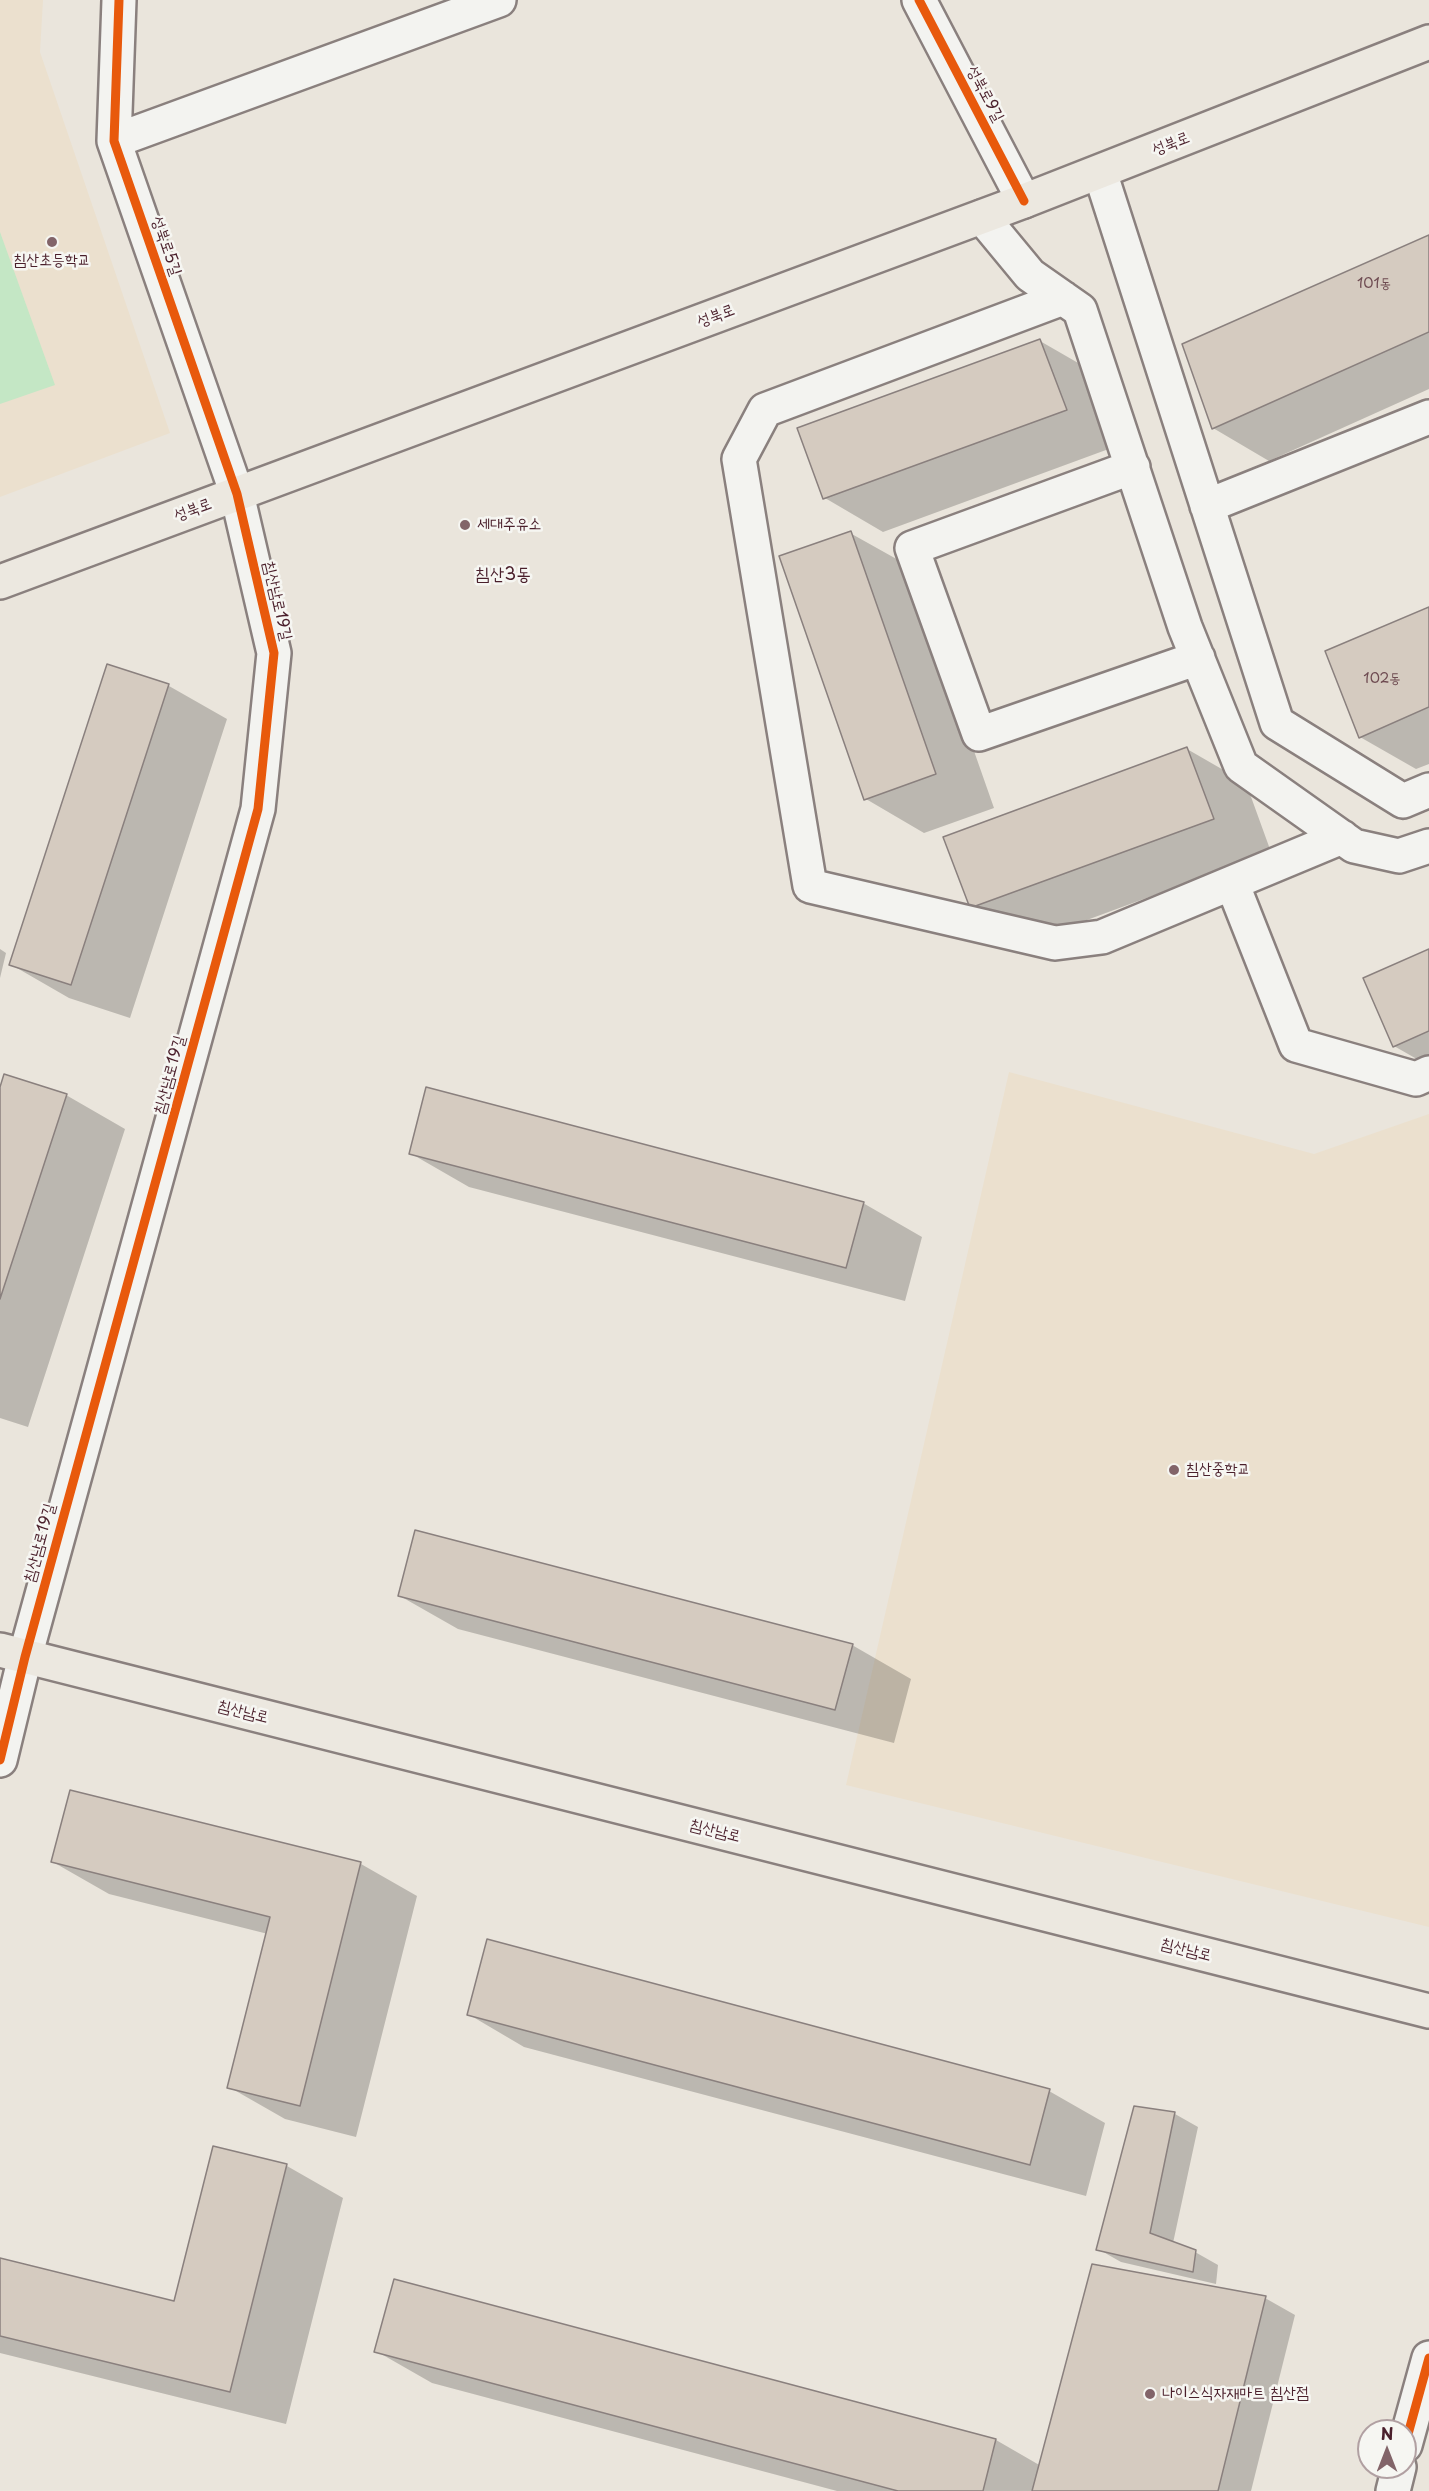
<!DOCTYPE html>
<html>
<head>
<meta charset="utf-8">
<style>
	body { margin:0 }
	#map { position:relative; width:1429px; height:2491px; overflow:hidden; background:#eae5dc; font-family:"Playpen Sans",sans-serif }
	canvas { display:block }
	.north { position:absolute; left:1357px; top:2419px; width:60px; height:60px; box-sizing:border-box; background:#f6f6f2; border:2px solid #b1a0a2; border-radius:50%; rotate:0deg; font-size:16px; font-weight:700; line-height:24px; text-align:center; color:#4a1f2b }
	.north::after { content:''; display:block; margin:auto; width:21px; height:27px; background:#826469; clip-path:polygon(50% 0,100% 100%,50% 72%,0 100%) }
</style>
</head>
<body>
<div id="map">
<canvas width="1429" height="2491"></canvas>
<div class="north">N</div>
</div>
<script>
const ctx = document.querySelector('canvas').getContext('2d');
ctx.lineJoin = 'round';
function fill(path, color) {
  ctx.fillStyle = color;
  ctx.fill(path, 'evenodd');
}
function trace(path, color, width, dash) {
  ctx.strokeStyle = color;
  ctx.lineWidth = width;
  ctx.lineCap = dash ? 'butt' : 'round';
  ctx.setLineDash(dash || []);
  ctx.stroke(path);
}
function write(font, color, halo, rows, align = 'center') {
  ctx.font = font + ' "Playpen Sans","Poor Story",sans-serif';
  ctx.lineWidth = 5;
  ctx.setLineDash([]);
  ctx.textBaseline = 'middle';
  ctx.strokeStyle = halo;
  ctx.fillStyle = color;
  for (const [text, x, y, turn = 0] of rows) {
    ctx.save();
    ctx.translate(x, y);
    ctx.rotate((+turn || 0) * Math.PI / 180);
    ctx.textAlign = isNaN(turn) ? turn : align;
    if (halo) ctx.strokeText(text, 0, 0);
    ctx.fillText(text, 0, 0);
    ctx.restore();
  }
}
fill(new Path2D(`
	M0 0H43L40 52 170 433 0 497Z
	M1009 1072 1314 1154 1429 1114V1927L846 1785Z`), '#ebe0ce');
fill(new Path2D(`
	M0 232 55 385 0 404Z`), '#c4e7c5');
fill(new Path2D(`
	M1429 236V389L1269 461 1213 428Z
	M1040 341 1099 375 1125 443 883 532 825 498Z
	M850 533 909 566 994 808 924 833 866 799Z
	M1429 608V764L1416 769 1360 737Z
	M108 666 169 686 227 719 130 1018 69 998 10 964Z
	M1187 749 1246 783 1271 852 1030 941 971 907Z
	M0 949 6 953 0 978Z
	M1429 951V1066L1394 1046Z
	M0 1092 66 1095 125 1129 28 1427 0 1418Z
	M410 1153 863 1203 922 1237 905 1301 469 1187Z
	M400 1596 852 1645 911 1679 894 1743 458 1629Z
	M71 1791 361 1864 417 1896 356 2137 285 2119 229 2087 268 1934 109 1894 53 1862Z
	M468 2014 1049 2091 1105 2123 1086 2196 524 2047Z
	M1135 2108 1175 2114 1198 2127 1173 2243 1195 2252 1218 2265 1216 2284 1121 2262 1098 2249Z
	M214 2148 287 2166 343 2198 286 2424 0 2353V2260L176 2303Z
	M395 2281 996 2440 1041 2466 1265 2298 1295 2315 1251 2491H837L432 2383 376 2351Z`), '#0003');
const building = new Path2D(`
	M1429 235V332L1212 429 1182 344Z
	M1040 339 1067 410 823 499 797 428Z
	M851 531 936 774 864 800 779 556Z
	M1429 607V707L1359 738 1325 651Z
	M107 664 169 684 71 985 9 965Z
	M1187 747 1214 819 970 908 943 837Z
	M1429 949V1031L1393 1047 1363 978Z
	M4 1074 67 1094 0 1299V1087Z
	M426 1087 864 1202 846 1268 409 1154Z
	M415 1530 853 1644 835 1710 398 1596Z
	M70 1790 361 1862 300 2106 227 2088 270 1917 51 1862Z
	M487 1939 1050 2089 1030 2165 467 2015Z
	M1134 2106 1175 2112 1150 2233 1196 2250 1193 2272 1096 2250Z
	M213 2146 287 2164 230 2392 0 2336V2258L174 2301Z
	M1092 2264 1266 2296 1218 2491H1032Z
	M394 2279 996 2439 983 2491H898L374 2352Z`);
fill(building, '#d5cbc0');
trace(building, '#8a807e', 1.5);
const minor = new Path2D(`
	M919 0 1024 201
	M114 141 499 0
	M1100 172 1277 723 1403 801 1429 790
	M982 217 1030 275 1080 310 1185 627 1241 766 1354 846 1399 856 1429 846
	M1063 298 765 410 739 459 810 886 1055 943 1102 937 1342 837
	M1133 467 912 548 979 734 1198 658
	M1207 506 1429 417
	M1232 883 1296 1045 1416 1079 1429 1073
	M0 1760 25 1657 258 809 274 653 237 494 114 141 119 0
	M1405 2445 1429 2358
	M1393 2491 1399 2467`);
const major = new Path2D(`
	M0 582 1024 201 1429 42
	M0 1650 1429 2011`);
trace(minor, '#8a807e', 38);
trace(major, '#8a807e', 38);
trace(minor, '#f3f3f0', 33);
trace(major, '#ece8e0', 33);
trace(new Path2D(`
	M919 0 1024 201
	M0 1760 25 1657 258 809 274 653 237 494 114 141 119 0
	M1405 2445 1429 2358`), '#e8590c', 9);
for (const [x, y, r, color] of [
	[52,242,6,"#826469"],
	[465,525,6,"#826469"],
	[1174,1470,6,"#826469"],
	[1150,2394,6,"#826469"]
]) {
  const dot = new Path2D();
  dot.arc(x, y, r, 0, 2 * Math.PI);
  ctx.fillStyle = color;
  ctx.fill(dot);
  trace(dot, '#f6f6f2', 2);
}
write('14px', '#6e4b51', null, [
	["101동",1374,284],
	["102동",1382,679]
]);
write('16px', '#4a1f2b', '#f6f6f2', [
	["성북로9길",985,94,62],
	["성북로",1171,144,-21],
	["성북로5길",166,246,71],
	["성북로",716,316,-20],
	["성북로",193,510,-20],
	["침산남로19길",277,601,77],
	["침산남로19길",170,1075,-75],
	["침산남로19길",40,1543,-75],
	["침산남로",243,1712,14],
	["침산남로",715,1831,14],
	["침산남로",1186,1950,14]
]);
write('16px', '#4a1f2b', '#f6f6f2', [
	["침산초등학교",52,261,"center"],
	["세대주유소",477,525],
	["침산중학교",1186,1470],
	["나이스식자재마트 침산점",1162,2394]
], 'left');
write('18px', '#4a1f2b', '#f6f6f2', [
	["침산3동",503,575]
]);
</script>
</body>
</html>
